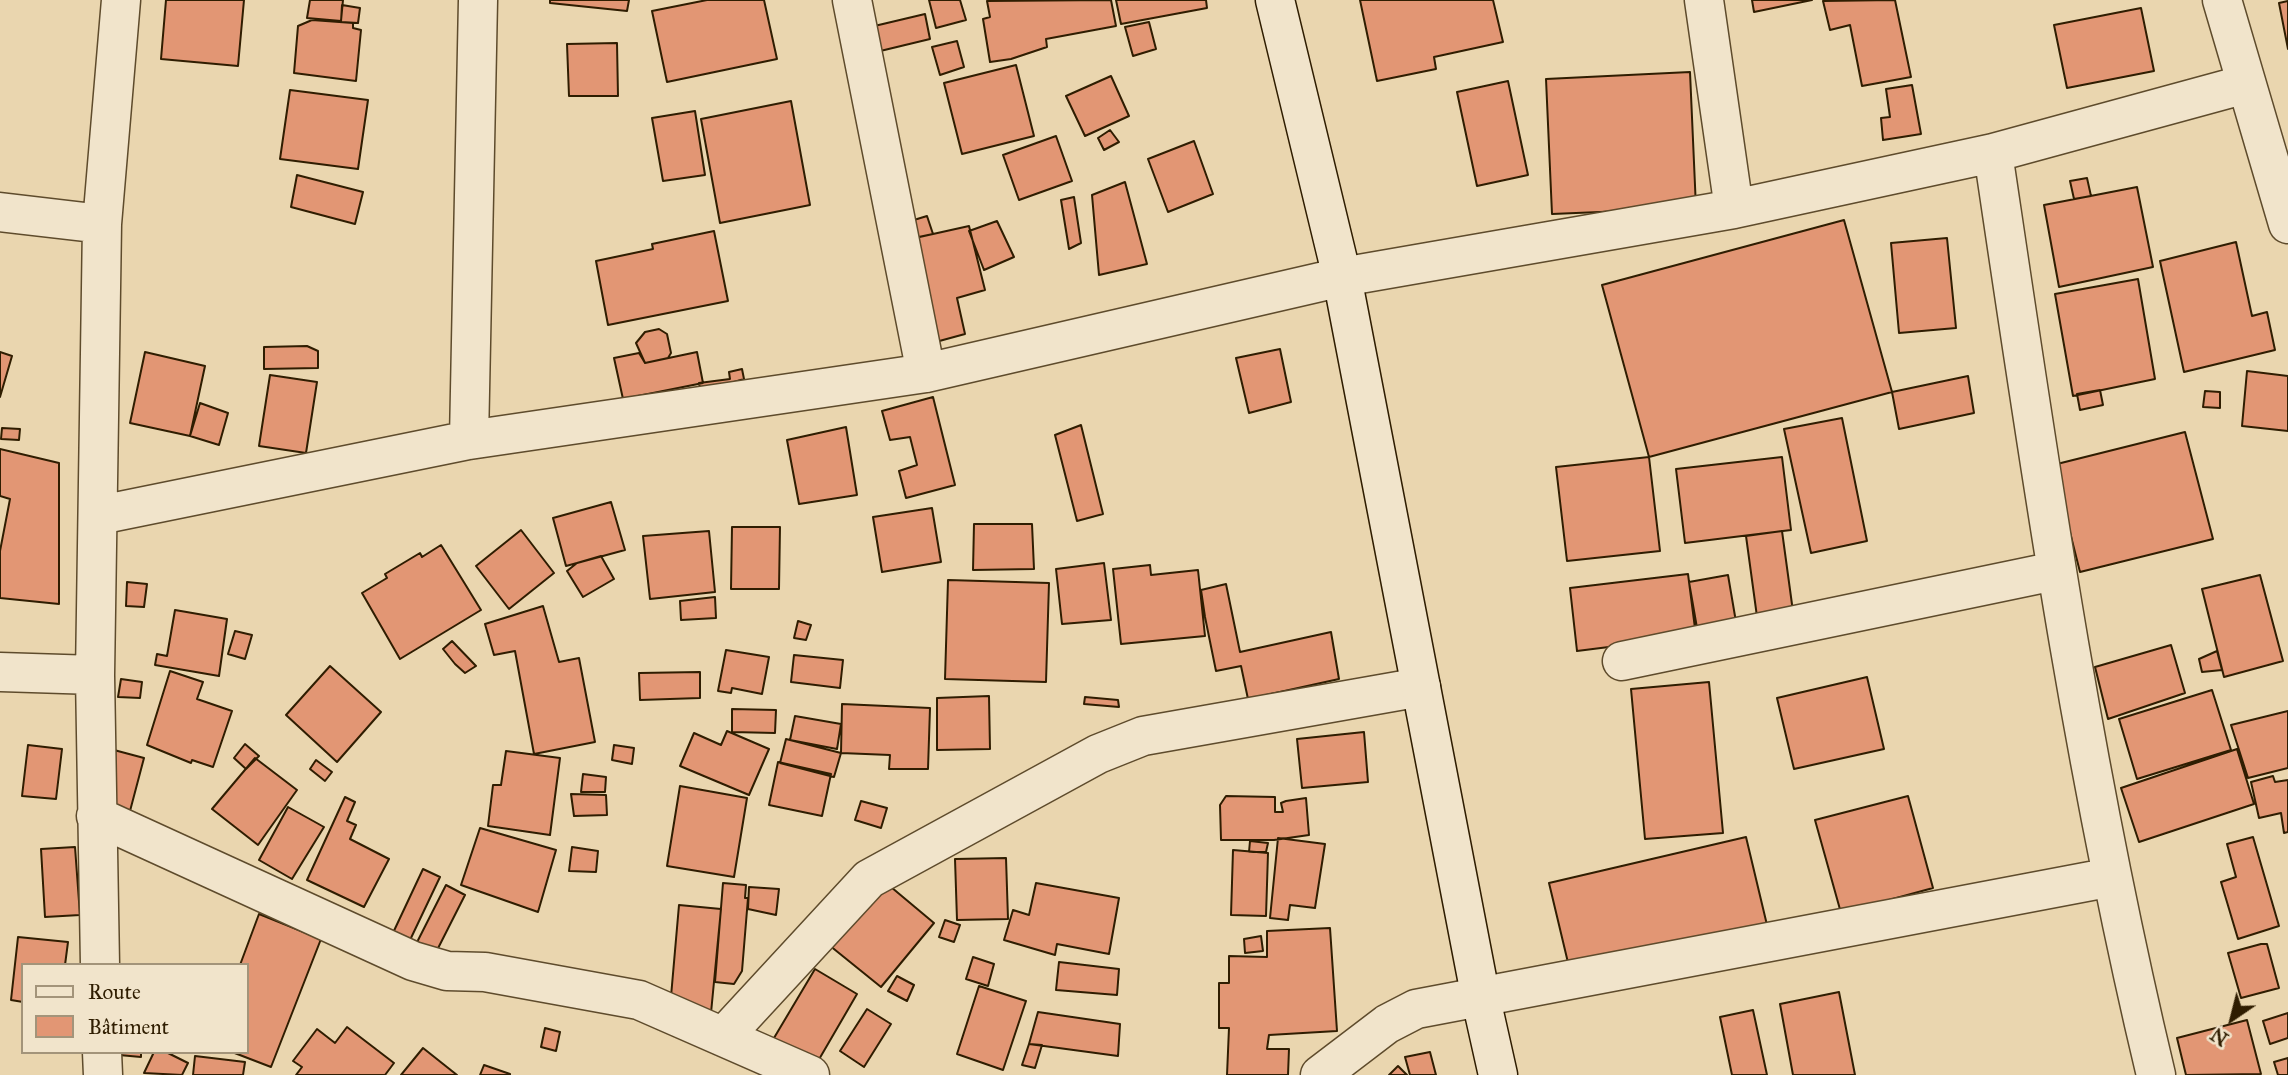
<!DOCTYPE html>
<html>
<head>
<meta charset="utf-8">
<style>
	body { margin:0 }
	#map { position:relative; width:2288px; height:1075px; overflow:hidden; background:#ead6af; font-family:"IM FELL Great Primer",serif }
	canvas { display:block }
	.legend { position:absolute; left:21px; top:963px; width:228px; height:91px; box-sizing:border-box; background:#f1e4cb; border:2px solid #a3947a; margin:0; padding:9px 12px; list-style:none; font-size:21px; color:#2f1d01 }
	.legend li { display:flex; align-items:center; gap:14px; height:35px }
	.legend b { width:35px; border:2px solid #a3947a }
	.north { position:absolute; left:2197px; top:984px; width:70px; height:70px; -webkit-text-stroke:5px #f1e4cb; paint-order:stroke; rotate:215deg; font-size:19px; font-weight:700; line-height:28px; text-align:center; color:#2f1d01 }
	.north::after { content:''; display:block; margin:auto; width:24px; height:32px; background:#2f1d01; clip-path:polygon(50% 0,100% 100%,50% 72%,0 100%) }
</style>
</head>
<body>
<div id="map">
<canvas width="2288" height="1075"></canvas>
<ul class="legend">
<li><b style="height:9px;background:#f1e4cb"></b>Route</li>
<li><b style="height:19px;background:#e29674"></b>Bâtiment</li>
</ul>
<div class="north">N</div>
</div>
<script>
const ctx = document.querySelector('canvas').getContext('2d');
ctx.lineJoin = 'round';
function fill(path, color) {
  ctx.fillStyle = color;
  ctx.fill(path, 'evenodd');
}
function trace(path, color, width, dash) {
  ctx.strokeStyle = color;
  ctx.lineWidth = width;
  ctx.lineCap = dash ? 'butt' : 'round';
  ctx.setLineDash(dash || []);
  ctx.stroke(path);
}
const building = new Path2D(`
	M166 0H244L238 66 161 59Z
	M310 0H343L341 21 307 18Z
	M550 0H629L627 11 550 3Z
	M707 0H764L777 59 667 82 652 11Z
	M929 0H960L966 20 936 28Z
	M1111 0 1116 26 1046 39 1047 47 1011 59 990 62 983 19 990 17 987 1Z
	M1116 0H1206L1207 8 1121 24Z
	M1360 0H1493L1503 42 1434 57 1436 69 1377 81Z
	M1752 0H1812L1754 12Z
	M1895 0 1911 77 1862 86 1850 25 1830 30 1823 1Z
	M2288 1V49L2279 3Z
	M342 5 360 8 358 23 341 22Z
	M2141 8 2154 71 2067 88 2054 25Z
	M925 14 930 39 872 53 866 28Z
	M312 20 353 23V28L361 30 356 81 294 73 298 26Z
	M1149 22 1156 49 1133 56 1125 27Z
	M957 41 964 67 940 75 932 47Z
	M617 43 618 96H569L567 44Z
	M1016 65 1034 136 962 154 944 83Z
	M1690 72 1696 208 1552 214 1546 79Z
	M1111 76 1129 116 1085 136 1066 96Z
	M1508 81 1528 175 1477 186 1457 92Z
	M1912 85 1921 134 1883 140 1881 118 1890 117 1886 89Z
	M290 90 368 100 358 169 280 159Z
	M791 101 810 205 720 223 701 119Z
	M695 111 705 175 663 181 652 118Z
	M1110 130 1119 142 1104 150 1098 138Z
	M1056 136 1072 181 1019 200 1003 155Z
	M1194 141 1213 194 1168 212 1148 159Z
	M297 175 363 192 355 224 291 207Z
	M2087 178 2091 196 2074 199 2070 181Z
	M1125 182 1147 264 1099 275 1092 195Z
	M2137 187 2153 267 2059 287 2044 205Z
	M1074 197 1081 243 1069 249 1061 200Z
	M927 216 933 234 909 239 904 223Z
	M1844 220 1892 392 1649 457 1602 285Z
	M997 221 1014 257 984 270 969 231Z
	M969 226 985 290 957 298 965 334 932 343 906 240Z
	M714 231 728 301 608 325 596 261 653 249 652 244Z
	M1947 238 1956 328 1899 333 1891 243Z
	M2236 242 2252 316 2267 312 2275 350 2184 372 2160 261Z
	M2138 279 2155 379 2073 396 2055 294Z
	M659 329 667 334 671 353 668 358 645 363 636 343 645 332Z
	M307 346 318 351V368L264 369V347Z
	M1280 349 1291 402 1249 413 1236 358Z
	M0 352 12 356 0 397Z
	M145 352 205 366 190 436 130 423Z
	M697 352 703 383 623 399 614 358 639 353 645 363Z
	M742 369 744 379 734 382 735 386 701 393 699 383 730 379 729 372Z
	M2247 371 2288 376V431L2242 426Z
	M270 375 317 382 306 453 259 446Z
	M1968 376 1974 413 1899 429 1892 392Z
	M2100 390 2103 405 2080 410 2077 394Z
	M2205 391 2220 392V408L2203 407Z
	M933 397 955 485 906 498 899 471 917 465 910 437 890 440 882 411Z
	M200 403 228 413 219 445 190 436Z
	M1842 418 1867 541 1811 553 1784 429Z
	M1081 425 1103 514 1077 521 1055 435Z
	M846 427 857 495 799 504 787 440Z
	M2 428 20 429 19 440 1 439Z
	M2185 432 2213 539 2080 572 2053 465Z
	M0 449 59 463V604L0 598V551L10 499 0 496Z
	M1649 457 1660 551 1567 561 1556 467Z
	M1782 457 1791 530 1685 543 1676 469Z
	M611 502 625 550 566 566 553 518Z
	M932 508 941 562 882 572 873 517Z
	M974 524H1032L1034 569 973 570Z
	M732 527H780L779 589H731Z
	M521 530 554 573 509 609 476 566Z
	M709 531 715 592 650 599 643 536Z
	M1782 531 1794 619 1758 624 1746 536Z
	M441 545 481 610 400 659 362 593 387 578 385 574 420 553 422 557Z
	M601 556 614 579 583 597 567 571 577 563Z
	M1104 563 1111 620 1062 624 1056 569Z
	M1150 565 1151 575 1198 570 1205 636 1121 644 1113 569Z
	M1688 574 1696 636 1577 651 1570 588Z
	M1728 575 1736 622 1697 628 1689 582Z
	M2260 575 2283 661 2224 677 2202 589Z
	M948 580 1049 583 1046 682 945 679Z
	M127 582 147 584 144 607 126 606Z
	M1226 584 1240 652 1331 632 1339 679 1248 699 1241 666 1216 671 1205 617 1201 590Z
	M715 597 716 618 681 620 680 601Z
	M543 606 559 662 579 658 595 742 534 754 515 651 494 655 485 624Z
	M175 610 227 619 219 676 155 665 157 654 167 656Z
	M798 621 811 625 806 640 794 638Z
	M235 631 252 635 245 659 228 654Z
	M452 641 476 666 465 673 455 664 443 649Z
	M2171 645 2185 693 2108 719 2095 667Z
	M726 650 769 657 762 694 732 688 731 693 718 691Z
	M2217 651 2222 670 2202 672 2199 659Z
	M794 655 843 660 840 688 791 682Z
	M330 666 381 712 337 762 286 715Z
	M170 671 203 682 197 699 232 711 213 767 192 760 191 763 147 745Z
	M700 672V698L640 700 639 673Z
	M1867 677 1884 749 1794 769 1777 698Z
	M121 679 142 682 140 698 118 697Z
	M1709 682 1723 833 1645 839 1631 689Z
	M2212 690 2231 750 2137 779 2119 719Z
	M989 696 990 749 937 750V698Z
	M1085 697 1118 700 1119 707 1084 704Z
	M842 704 930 708 928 769H889L890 755 841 753Z
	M732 709 776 710 775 733 732 732Z
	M2288 711V768L2248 778 2231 725Z
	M795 716 841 724 837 749 790 740Z
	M727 731 769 749 749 795 680 766 694 733 721 745Z
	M1364 732 1368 782 1302 788 1297 739Z
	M786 739 841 753 834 777 780 763Z
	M245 744 259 756 246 769 234 758Z
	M28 745 62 749 56 799 22 796Z
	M614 745 634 748 632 764 612 760Z
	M2237 749 2254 804 2139 842 2121 788Z
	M114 750 144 758 130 811 100 803Z
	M506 751 560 758 550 835 488 826 493 785H501Z
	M255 758 297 790 258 845 212 809Z
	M316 760 332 772 325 781 310 769Z
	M778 762 831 774 822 816 769 805Z
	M583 774 606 777 605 792H581Z
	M2273 776 2275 782 2288 780V832L2284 833 2281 813 2259 818 2251 782Z
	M680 786 747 798 734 877 667 866Z
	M571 794 606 795 607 815 574 816Z
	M1226 796 1275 797V812H1283L1281 803 1286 801 1306 798 1309 835 1274 840H1221L1220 805Z
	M1908 796 1933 888 1841 913 1815 820Z
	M345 797 355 802 347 821 356 825 350 839 389 859 364 907 307 880Z
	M861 801 887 808 881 828 855 820Z
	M288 807 324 827 292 879 259 860Z
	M480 828 556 850 538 912 461 885Z
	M1746 837 1767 925 1570 971 1549 883Z
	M2253 837 2279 926 2238 939 2221 882 2236 877 2227 844Z
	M1278 838 1325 844 1315 908 1290 905 1288 920 1270 918Z
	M1250 841 1268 843 1266 852H1249Z
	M75 847 80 915 45 917 41 849Z
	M572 847 598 851 596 872 569 871Z
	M1233 850 1268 853 1266 916 1231 915Z
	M1006 858 1008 919 957 920 955 859Z
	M423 869 440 877 401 959 384 952Z
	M885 882 934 923 881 987 829 945Z
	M723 883 746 885 745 898H748L742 971 734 984 715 982Z
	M1036 883 1119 898 1109 954 1057 944 1055 955 1004 940 1013 910 1029 915Z
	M446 885 465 895 427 970 408 960Z
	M749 887 779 889 776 915 748 909Z
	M679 905 721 909 711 1013 670 1008Z
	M259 914 321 939 271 1067 232 1052H247V965H240Z
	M945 920 960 925 954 942 939 937Z
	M1330 928 1337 1031 1269 1035 1267 1049H1289L1288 1075H1227L1229 1028H1219V983H1229V956L1267 957V931Z
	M1261 936 1263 951 1245 953 1244 939Z
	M18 937 68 942 65 965H23V1002L11 1000Z
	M2261 944H2267L2279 988 2241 998 2228 953Z
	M973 957 994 964 988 986 966 979Z
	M1059 962 1119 969 1117 995 1056 990Z
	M815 969 857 994 814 1068 771 1043Z
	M897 976 914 985 907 1001 888 991Z
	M979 986 1026 1001 1003 1070 957 1054Z
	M1839 992 1855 1075H1793L1780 1004Z
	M867 1009 891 1024 864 1067 840 1051Z
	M1753 1010 1767 1075H1732L1720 1017Z
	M1038 1012 1120 1024 1118 1056 1029 1044Z
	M2288 1013V1038L2270 1044 2263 1021Z
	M2247 1020 2261 1074 2186 1075 2177 1038Z
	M347 1027 394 1063 385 1075H296L302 1067 293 1061 317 1029 335 1043Z
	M545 1028 560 1032 556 1051 541 1047Z
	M1029 1044 1042 1045 1035 1068 1022 1065Z
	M423 1048 457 1075H401Z
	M120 1052H141V1057L119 1055Z
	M154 1052H166L188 1063 182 1075 144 1073Z
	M1430 1052 1436 1075H1410L1405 1057Z
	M195 1056 245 1062 243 1075H193Z
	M2288 1058V1075H2278L2274 1062Z
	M484 1065 510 1074V1075H480Z
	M1398 1066 1407 1075H1389Z`);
fill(building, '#e29674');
trace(building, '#2f1d01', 2);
const street = new Path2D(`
	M852 0 926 373
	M1704 0 1734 209
	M2222 0 2288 224
	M1993 153C2039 462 2083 771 2156 1075
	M0 212 102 224
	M469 440 478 0
	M100 515 469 440 926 373 1342 277 1734 209 1993 153 2246 84
	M1622 661 2055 571
	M0 672 95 675
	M96 816 413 961 447 971 485 972 639 1000 810 1075
	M100 965 95 675 102 224 121 0
	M724 1036 869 879 1098 754 1143 736 1421 687
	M102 1052 103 1075
	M1320 1075 1387 1024 1416 1009 2112 877`);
const secondary = new Path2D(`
	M1275 0 1342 277 1481 999 1498 1075`);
trace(street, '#5e4b2c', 41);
trace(secondary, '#2f1d01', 41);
trace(street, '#f1e4cb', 38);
trace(secondary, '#f1e4cb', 38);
</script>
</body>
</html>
